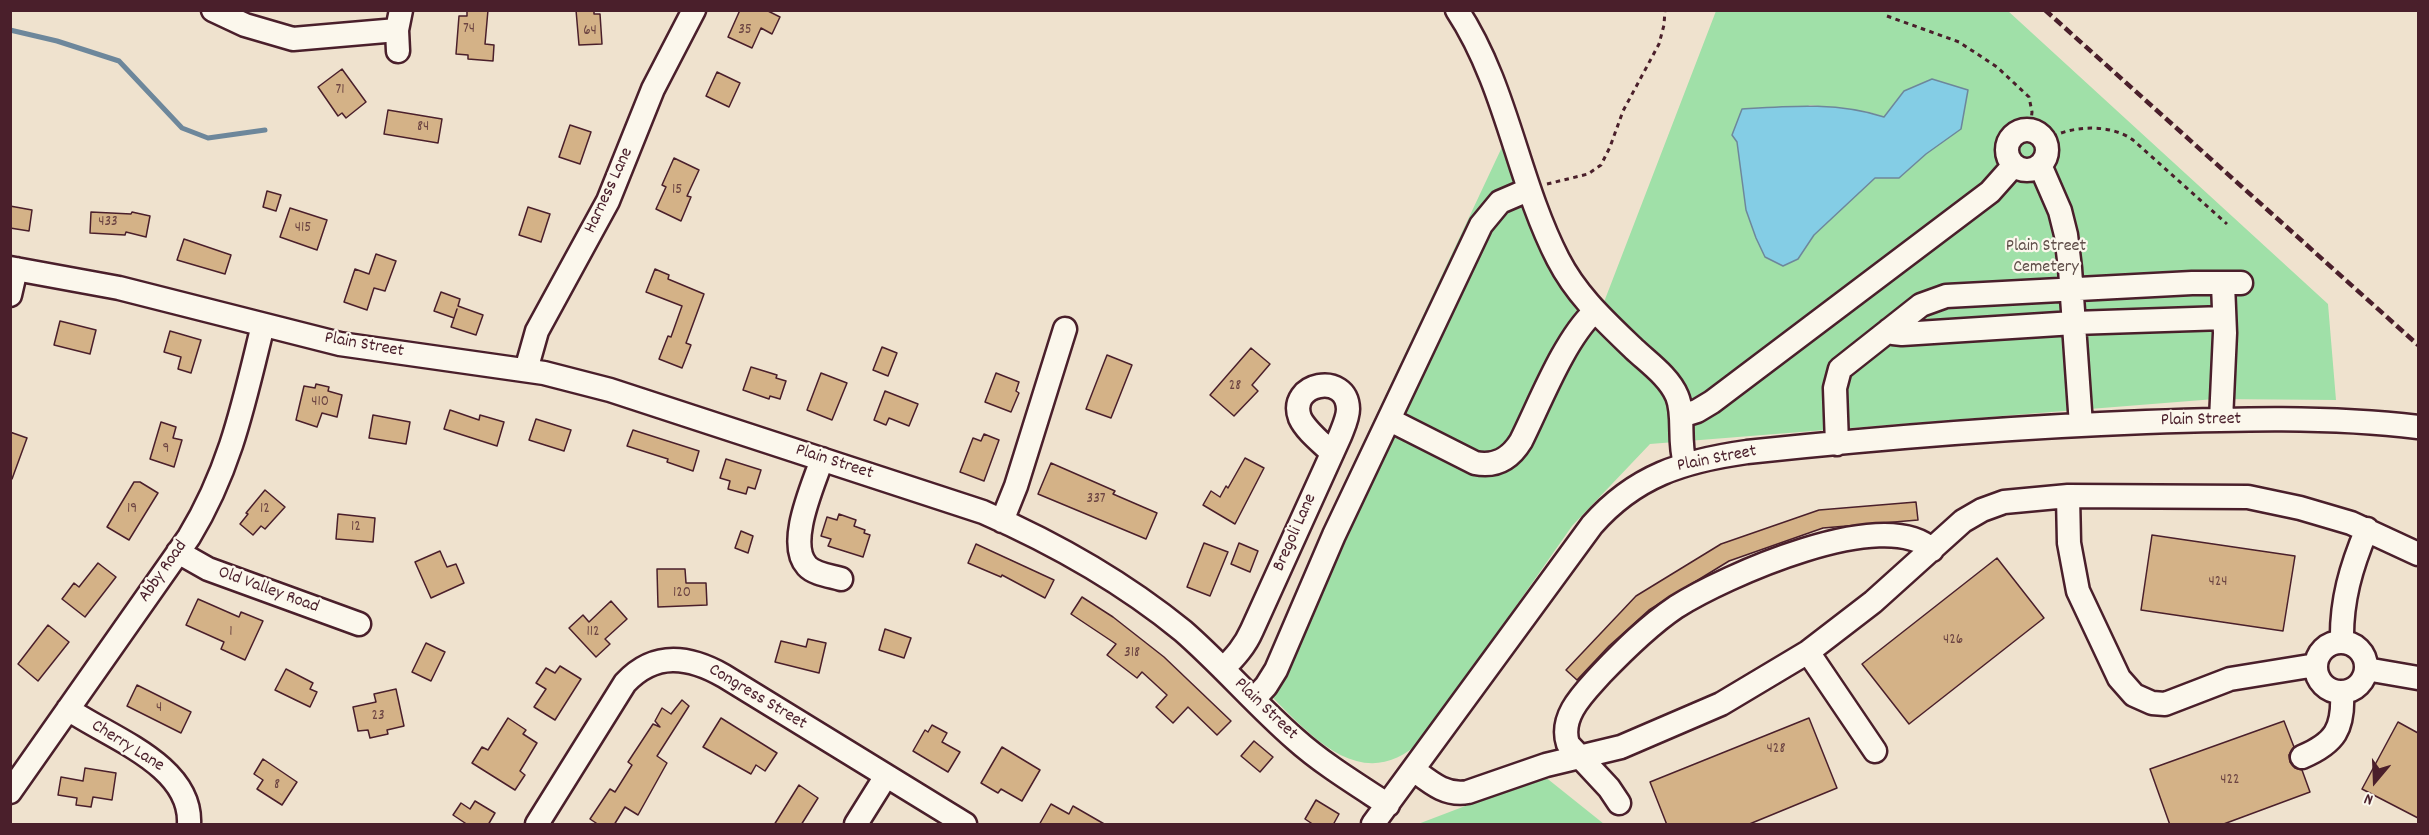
<!DOCTYPE html>
<html>
<head>
<meta charset="utf-8">
<style>
	body { margin:0 }
	#map { position:relative; width:2429px; height:835px; overflow:hidden; background:#efe2ce; font-family:Dekko,sans-serif }
	canvas { display:block }
	.frame { position:absolute; inset:0; border:12px solid #4a1f2b; pointer-events:none }
	.north { position:absolute; left:2345px; top:751px; width:60px; height:60px; -webkit-text-stroke:4px #fbf7ec; paint-order:stroke; rotate:199deg; font-size:16px; font-weight:700; line-height:24px; text-align:center; color:#4a1f2b }
	.north::after { content:''; display:block; margin:auto; width:21px; height:27px; background:#4a1f2b; clip-path:polygon(50% 0,100% 100%,50% 72%,0 100%) }
</style>
</head>
<body>
<div id="map">
<canvas width="2429" height="835"></canvas>
<div class="frame"></div>
<div class="north">N</div>
</div>
<script>
const ctx = document.querySelector('canvas').getContext('2d');
ctx.lineJoin = 'round';
function fill(path, color) {
  ctx.fillStyle = color;
  ctx.fill(path, 'evenodd');
}
function trace(path, color, width, dash) {
  ctx.strokeStyle = color;
  ctx.lineWidth = width;
  ctx.lineCap = dash ? 'butt' : 'round';
  ctx.setLineDash(dash || []);
  ctx.stroke(path);
}
function write(font, color, halo, rows, align = 'center') {
  ctx.font = font + ' Dekko,sans-serif';
  ctx.lineWidth = 4.5;
  ctx.setLineDash([]);
  ctx.textBaseline = 'middle';
  ctx.strokeStyle = halo;
  ctx.fillStyle = color;
  for (const [text, x, y, turn = 0] of rows) {
    ctx.save();
    ctx.translate(x, y);
    ctx.rotate((+turn || 0) * Math.PI / 180);
    ctx.textAlign = isNaN(turn) ? turn : align;
    if (halo) ctx.strokeText(text, 0, 0);
    ctx.fillText(text, 0, 0);
    ctx.restore();
  }
}
fill(new Path2D(`
	M1716 11H2008L2328 304 2336 400 2215 399 1650 444 1572 526 1423 739C1359 802 1304 727 1258 683L1349 473 1518 113C1537 175 1557 254 1604 302ZM1904 91 1926 154 1899 178H1875L1814 235 1798 259 1746 210 1737 142 1810 105 1869 112 1884 117Z
	M1544 776 1604 824H1418Z`), '#a0e0a8');
const water = new Path2D(`
	M1932 79 1968 90 1961 129 1926 154 1899 178H1875L1814 235 1798 259 1783 266 1765 257 1756 238 1746 210 1737 142 1732 135 1742 109C1790 106 1838 102 1884 117L1904 91Z`);
fill(water, '#84cde5');
trace(water, '#6d879b', 1.5);
trace(new Path2D(`
	M10 30 57 41 119 61 182 128 208 138 265 130`), '#6d879b', 5);
const building = new Path2D(`
	M467 10H488L485 44 494 45 493 61 468 59V55L456 54 459 16H467Z
	M576 10H594V14H600L602 44 579 45Z
	M740 10H766L780 17 772 34 761 28 752 48 728 37Z
	M342 69 366 102 346 118 342 113 338 116 318 87Z
	M717 72 740 83 729 107 706 96Z
	M388 110 442 119 438 143 384 134Z
	M570 125 591 132 580 164 559 157Z
	M674 158 699 170 687 196 691 197 681 221 656 209 666 187 662 185Z
	M267 191 281 195 276 211 263 207Z
	M10 206 32 210 29 231 10 228Z
	M528 207 550 214 541 242 519 235Z
	M290 208 327 220 317 250 280 237Z
	M91 212 131 214 132 212 150 216 146 237 126 232 125 235 90 233Z
	M184 239 231 255 225 274 177 260Z
	M376 254 396 261 385 291 374 288 367 310 344 302 355 269 369 274Z
	M655 269 669 275 668 279 704 294 686 343 691 345 682 368 659 359 668 336 671 337 682 306 646 292Z
	M441 292 460 299 458 306 483 315 476 335 451 327 457 309 454 318 434 311Z
	M60 321 96 330 90 354 54 345Z
	M170 331 201 340 191 373 178 369 181 357 164 352Z
	M882 347 897 353 888 376 873 370Z
	M1251 348 1270 364 1252 385 1258 391 1234 416 1210 395Z
	M1107 355 1132 365 1111 418 1086 409Z
	M751 367 777 375 776 378 786 381 780 399 770 396 769 399 743 390Z
	M821 373 847 383 832 420 807 410Z
	M996 373 1019 382 1016 391 1019 393 1011 412 985 402Z
	M316 384 329 387 328 391 342 395 337 417 322 413 317 427 296 420 304 386 315 388Z
	M885 391 918 404 909 426 889 418 886 425 874 420Z
	M450 410 479 420 480 415 504 422 497 446 444 429Z
	M373 415 410 422 406 444 369 438Z
	M536 419 571 430 564 451 529 440Z
	M161 422 176 427 173 438 182 440 174 467 150 459Z
	M633 430 699 451 693 471 667 462 668 459 627 446Z
	M10 432 27 438 12 479H10Z
	M984 434 999 440 984 481 960 472 973 438 981 441Z
	M1245 458 1264 468 1235 524 1203 505 1211 491 1220 497 1226 486 1228 488Z
	M726 459 761 470 755 489 748 487 746 494 728 489 730 481 720 478Z
	M1051 463 1115 491 1113 494 1157 513 1146 539 1038 494Z
	M134 482H140L158 493 129 540 107 527Z
	M265 490 285 507 265 529 261 526 253 535 240 524 248 514 246 513Z
	M1916 502 1918 520 1823 528 1729 561 1649 610 1609 646 1577 680 1566 670 1636 596 1721 544 1819 510Z
	M338 514 375 518 373 542 336 539Z
	M839 514 856 520 854 526 865 530 864 533 870 535 863 557 828 546 831 539 821 536 827 517 837 520Z
	M741 531 753 536 748 553 735 548Z
	M2152 535 2295 556 2283 631 2141 610Z
	M1204 543 1228 552 1210 596 1187 587Z
	M1239 543 1258 551 1250 572 1231 564Z
	M976 544 1054 580 1045 598 1002 575 1001 577 968 563Z
	M440 551 447 567 456 564 464 583 431 598 415 562Z
	M1997 558 2044 618 1909 724 1862 664Z
	M98 563 116 577 85 617 62 599 74 583 79 587Z
	M657 569H685L686 583H706L707 605 658 607Z
	M1082 597 1113 617 1164 657 1231 721 1217 735 1188 707 1173 723 1156 707 1167 695 1142 672 1137 678 1107 655 1116 644 1071 614Z
	M198 599 239 617 241 612 263 621 245 660 221 649 224 642 186 625Z
	M611 601 627 619 605 639 610 644 596 657 569 628 583 615 589 622Z
	M48 625 69 642 38 681 18 664Z
	M885 629 911 638 904 658 879 650Z
	M808 639 826 643 819 673 775 662 781 641 806 647Z
	M426 643 445 652 431 681 412 672Z
	M560 666 581 679 555 720 534 707 546 689 536 683 546 668 555 673Z
	M286 669 313 683 310 689 317 692 310 707 275 690Z
	M137 685 191 712 181 733 127 706Z
	M396 689 404 726 387 730 388 734 370 738 368 730 358 731 353 707 376 702 374 694Z
	M682 700 689 706 657 756 667 763 638 815 625 807 614 825H599L590 819 610 789 615 792 632 765 628 762 653 724 660 727 655 721 662 708 671 714Z
	M508 718 526 730 523 734 537 743 520 771 525 775 515 790 472 763 482 747 488 750Z
	M721 718 777 753 765 771 756 765 751 774 703 747Z
	M1809 718 1837 788 1747 825H1667L1650 782Z
	M2284 721 2294 747 2289 755 2290 762 2295 768 2302 770 2310 792 2221 825H2170L2150 769Z
	M2398 722 2418 733V818L2362 789Z
	M932 725 947 733 942 742 960 752 948 772 913 751 925 730 928 732Z
	M1254 741 1273 757 1260 772 1241 756Z
	M1002 747 1040 770 1022 801 1001 789 998 793 981 783Z
	M263 759 297 782 282 805 257 789 263 780 254 774Z
	M85 768 116 773 112 800 93 797 91 807 76 805 77 798 58 795 61 777 83 781Z
	M799 785 818 798 801 825H774Z
	M1316 800 1339 814 1333 825H1314L1305 819Z
	M475 801 495 813 488 825H468L453 815 461 803 470 809Z
	M1051 804 1069 814 1073 806 1106 825H1039Z`);
fill(building, '#d4b287');
trace(building, '#4a1f2b', 1.5);
const minor = new Path2D(`
	M213 10 245 25 293 39 397 30
	M1457 10C1507 86 1517 179 1558 259 1577 296 1605 321 1634 349 1649 363 1669 377 1677 396 1685 415 1678 441 1685 463
	M398 51 397 30 401 10
	M2007 150a20 20 0 1 1 40 0a20 20 0 1 1-40 0Z
	M2040 165 2060 211 2066 235 2070 268 2081 425
	M10 268 119 288 340 344 544 373 610 390 983 512C1054 543 1123 582 1183 631 1222 665 1256 705 1295 739 1323 764 1356 784 1388 805
	M10 295 16 269
	M1889 330 1893 333 1902 334 2074 323 2224 318
	M526 370 537 331 608 201 653 89 694 10
	M1681 416 1697 411 1712 402 1990 192 2014 165
	M1390 420 1475 463C1495 467 1510 459 1521 441 1540 403 1564 340 1594 312
	M2221 420 2225 333 2223 284
	M1837 444 1835 388 1840 369 1921 305 1946 296 2192 283H2241
	M822 459C814 484 786 543 807 566 814 574 831 576 841 579
	M2068 496 2069 543 2078 591 2119 678 2134 695 2152 703 2165 704 2230 679 2316 665
	M1002 521 1016 486 1065 329
	M178 552 208 569 359 624
	M2342 642C2341 601 2351 567 2367 529
	M2316 667a25 25 0 1 1 50 0a25 25 0 1 1-50 0Z
	M1808 652 1875 751
	M1223 669C1235 657 1245 646 1252 630L1340 436C1343 428 1348 418 1348 409 1347 371 1287 383 1300 418 1306 431 1322 443 1332 453
	M2366 669 2418 678
	M1254 699 1266 686 1276 670 1334 535 1481 225 1500 202 1528 190
	M68 709C110 738 192 765 189 824
	M2302 757C2335 743 2344 729 2342 692
	M1414 770C1431 783 1446 796 1468 792L1546 765 1621 747 1721 704 1808 652 1873 602 1963 521 1982 510 2004 502 2068 496 2248 497 2300 508 2351 523 2418 554
	M10 792 189 537C231 468 244 402 263 325
	M1619 803 1609 788 1568 744C1559 716 1584 693 1601 674 1624 650 1648 626 1676 607 1723 577 1885 504 1932 550
	M537 824 625 683C655 651 689 656 724 676L965 824
	M856 824 886 776
	M1373 824 1592 525C1635 476 1683 461 1747 452 1879 438 2012 427 2146 422 2236 419 2328 416 2418 427`);
trace(minor, '#4a1f2b', 27);
trace(new Path2D(`
	M1887 16 1959 42 1997 67 2029 97 2032 112 2030 131
	M2045 141C2068 125 2110 123 2133 140L2227 224
	M1547 184 1588 174 1601 165 1610 147 1623 111 1659 44 1664 25 1665 10`), '#4a1f2b', 3, [4.5, 4.5]);
trace(minor, '#fbf7ec', 22);
trace(new Path2D(`
	M2045 10 2418 345`), '#4a1f2b', 4.5, [9, 4.5]);
write('15px', '#6c4442', null, [
	["74",469,30],
	["35",745,31],
	["64",590,32],
	["71",340,91],
	["84",423,128],
	["15",677,191],
	["433",108,223],
	["415",303,229],
	["28",1235,387],
	["410",320,403],
	["9",166,450],
	["337",1096,500],
	["19",132,510],
	["12",265,510],
	["12",356,528],
	["424",2218,583],
	["120",682,594],
	["1",231,633],
	["112",593,633],
	["426",1953,641],
	["318",1132,654],
	["4",159,709],
	["23",378,717],
	["428",1776,750],
	["422",2230,781],
	["8",277,786]
]);
write('18px', '#4a1f2b', '#fbf7ec', [
	["Harness Lane",610,191,-65],
	["Plain Street",364,346,10],
	["Plain Street",2201,421,-1],
	["Plain Street",1717,460,-11],
	["Plain Street",834,463,18],
	["Bregoli Lane",1296,533,-66],
	["Abby Road",164,572,-55],
	["Old Valley Road",268,591,20],
	["Congress Street",757,698,31],
	["Plain Street",1265,710,44],
	["Cherry Lane",127,747,32]
]);
write('18px', '#604f4a', '#fbf7ec', [
	["Plain Street",2046,248],
	["Cemetery",2046,269]
]);
</script>
</body>
</html>
